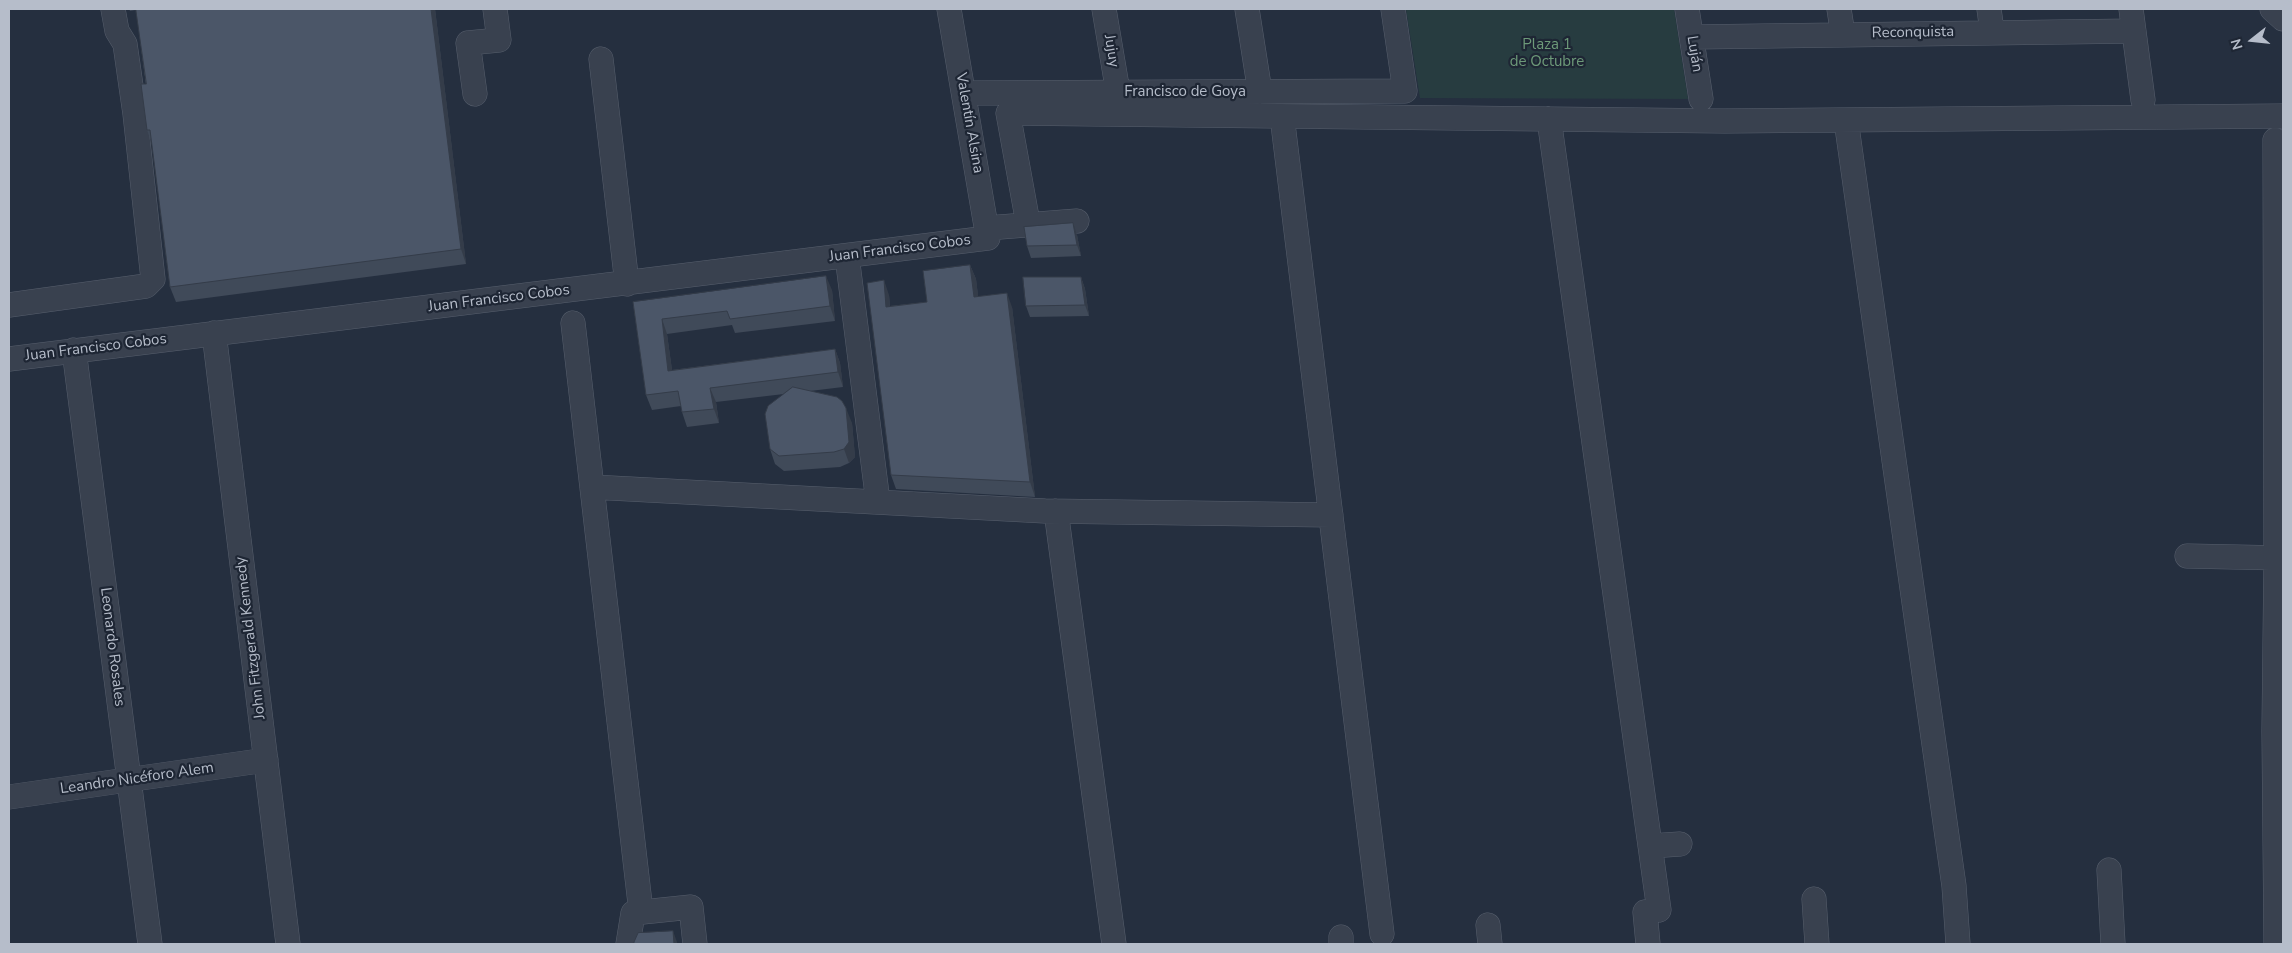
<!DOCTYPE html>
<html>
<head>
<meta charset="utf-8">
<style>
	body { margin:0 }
	#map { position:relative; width:2292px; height:953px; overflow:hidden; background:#252f3f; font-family:"Nunito Sans",sans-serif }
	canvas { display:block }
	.frame { position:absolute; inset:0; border:10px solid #b6bdca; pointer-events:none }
	.north { position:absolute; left:2227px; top:15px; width:50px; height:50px; -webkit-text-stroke:4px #1e2634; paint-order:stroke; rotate:254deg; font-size:14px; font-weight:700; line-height:20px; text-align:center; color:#b6bdca }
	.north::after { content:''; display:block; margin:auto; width:18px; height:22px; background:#b6bdca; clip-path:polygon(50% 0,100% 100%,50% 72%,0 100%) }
</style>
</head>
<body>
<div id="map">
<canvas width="2292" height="953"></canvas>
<div class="frame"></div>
<div class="north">N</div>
</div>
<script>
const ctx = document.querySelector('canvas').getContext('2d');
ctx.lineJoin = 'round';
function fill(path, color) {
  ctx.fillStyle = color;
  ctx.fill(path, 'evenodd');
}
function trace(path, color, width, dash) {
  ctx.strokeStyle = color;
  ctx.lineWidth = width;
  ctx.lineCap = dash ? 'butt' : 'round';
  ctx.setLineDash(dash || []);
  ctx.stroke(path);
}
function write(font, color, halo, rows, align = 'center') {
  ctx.font = font + ' "Nunito Sans",sans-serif';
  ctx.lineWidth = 4.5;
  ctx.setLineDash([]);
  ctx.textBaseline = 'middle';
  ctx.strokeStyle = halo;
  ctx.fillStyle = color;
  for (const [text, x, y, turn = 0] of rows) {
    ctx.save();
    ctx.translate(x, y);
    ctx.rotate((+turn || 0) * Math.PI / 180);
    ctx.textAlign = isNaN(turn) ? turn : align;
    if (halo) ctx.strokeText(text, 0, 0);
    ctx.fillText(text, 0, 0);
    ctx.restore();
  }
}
fill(new Path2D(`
	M1406 9H1674L1688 99 1420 98Z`), '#273c40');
const minor = new Path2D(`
	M1104 9 1118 92
	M1247 9 1260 92
	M1687 9 1701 99
	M1839 9 1843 35
	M1989 9 1992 31
	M2131 9 2143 100
	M2272 9 2283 19
	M1692 37 2134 31
	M601 59 627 284
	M964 93 1405 91 1393 9
	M475 94 468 43 499 40 495 9
	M1282 116 1382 934
	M1549 119 1659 910
	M1846 120 1954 886 1958 944
	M2275 140 2276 558 2274 731 2276 944
	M1028 223 1008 113 1725 121 2283 116
	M987 228 1077 221
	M847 256 878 502
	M9 305 146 286 153 279 135 114 125 44 117 31 113 9
	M573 323 641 912
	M214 333 288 944
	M74 350 150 944
	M9 359 988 238 949 9
	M592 487 1045 511 1331 515
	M1056 511 1114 944
	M2187 556 2283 558
	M9 797 266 760
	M1650 846 1680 844
	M2109 870 2113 944
	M1814 899 1817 944
	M1645 912 1648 944
	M1488 925 1490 944
	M1341 937V944
	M628 944 633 913 691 907 695 944`);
trace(minor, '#575f6d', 25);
trace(minor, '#39414f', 24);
fill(new Path2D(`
	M129 9H435L466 264 176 302 170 287 152 144 147 130 146 84 136 10 130 11Z
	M1077 235 1081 256 1031 258 1027 246Z
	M970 265 976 279 978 296 1012 307 1035 497 896 489 891 475 889 295 890 306 927 302Z
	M1081 277 1085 289 1089 316 1030 317 1026 306Z
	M832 290 835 321 735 333 732 325 667 334 672 370 835 349 840 363 843 387 810 391 852 423 855 457 849 463 840 467 784 471 775 464 770 449 784 394 716 402 719 423 687 427 682 412 681 406 652 410 646 395 633 302Z`), '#404a59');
fill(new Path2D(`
	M431 9H435L466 264 461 249Z
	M1073 223 1077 235 1081 256 1077 245Z
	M970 265 976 279 980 311 974 297Z
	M826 276 832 290 835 321 830 306Z
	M1081 277 1085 289 1089 316 1085 305Z
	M884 280 889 295 891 321 886 307Z
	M1007 293 1012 307 1035 497 1030 482Z
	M662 319 667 334 674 385 668 371Z
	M835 349 840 363 843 387 838 372Z
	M710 388 716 402 719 423 714 409Z
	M846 408 852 423 855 457 849 463 844 449Z
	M673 931 677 942V944H674Z`), '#343c49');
const building = new Path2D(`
	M136 9H431L461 249 170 287 150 130H147L141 84H146Z
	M1073 223 1077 245 1027 246 1024 227Z
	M970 265 974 297 1007 293 1030 482 891 475 867 283 884 280 886 307 927 302 923 271Z
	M826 276 830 306 730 319 727 311 662 319 668 371 835 349 838 372 710 388 714 409 682 412 678 391 646 395 633 302Z
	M1023 277H1081L1085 305 1026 306Z
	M793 387 837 397 842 401 846 408 849 442 844 449 834 452 779 456 770 449 765 414 768 406Z
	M673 931 674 944H634V942L638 933Z`);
fill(building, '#4b5668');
trace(building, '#343c49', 1);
write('15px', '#b6bdca', '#1e2634', [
	["Reconquista",1913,33,-1],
	["Jujuy",1111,51,81],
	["Luján",1694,54,81],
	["Francisco de Goya",1185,92],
	["Valentín Alsina",969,123,80],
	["Juan Francisco Cobos",900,249,-7],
	["Juan Francisco Cobos",499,299,-7],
	["Juan Francisco Cobos",96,348,-7],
	["John Fitzgerald Kennedy",251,638,-97],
	["Leonardo Rosales",112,647,83],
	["Leandro Nicéforo Alem",137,779,-8]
]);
write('15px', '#6d9a79', '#1e2634', [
	["Plaza 1",1547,45],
	["de Octubre",1547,62]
]);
</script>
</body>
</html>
